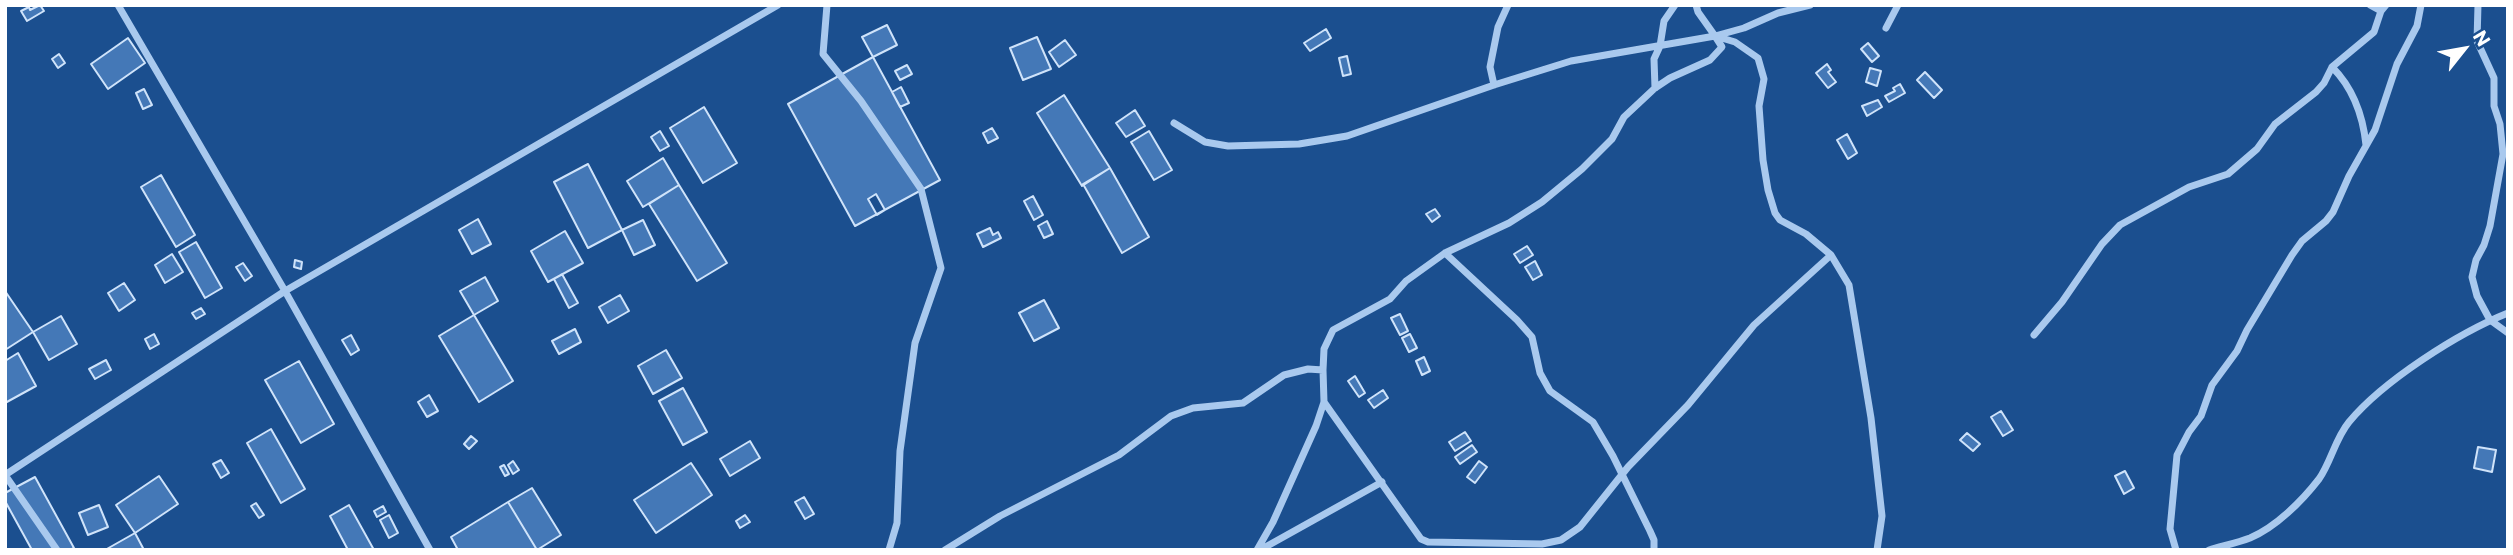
<!DOCTYPE html>
<html>
<head>
<meta charset="utf-8">
<style>
	body { margin:0 }
	#map { position:relative; width:2513px; height:555px; overflow:hidden; background:#1b4f8f; font-family:Commissioner,sans-serif }
	canvas { display:block }
	.frame { position:absolute; inset:0; border:7px solid #fff; pointer-events:none }
	.north { position:absolute; left:2429px; top:14px; width:70px; height:70px; -webkit-text-stroke:5px #1b4f8f; paint-order:stroke; rotate:59deg; font-size:19px; font-weight:700; line-height:28px; text-align:center; color:#fff }
	.north::after { content:''; display:block; margin:auto; width:24px; height:32px; background:#fff; clip-path:polygon(50% 0,100% 100%,50% 72%,0 100%) }
</style>
</head>
<body>
<div id="map">
<canvas width="2513" height="555"></canvas>
<div class="frame"></div>
<div class="north">N</div>
</div>
<script>
const ctx = document.querySelector('canvas').getContext('2d');
ctx.lineJoin = 'round';
function fill(path, color) {
  ctx.fillStyle = color;
  ctx.fill(path, 'evenodd');
}
function trace(path, color, width, dash) {
  ctx.strokeStyle = color;
  ctx.lineWidth = width;
  ctx.lineCap = dash ? 'butt' : 'round';
  ctx.setLineDash(dash || []);
  ctx.stroke(path);
}
const building = new Path2D(`
	M40 5 44 11 27 21 21 11 29 7 30 10Z
	M887 25 897 45 873 57 862 37Z
	M1326 29 1331 38 1310 51 1304 43Z
	M1037 37 1051 69 1023 80 1010 48Z
	M128 38 145 63 108 89 91 64Z
	M1065 40 1076 55 1059 67 1049 52Z
	M1868 43 1879 56 1872 62 1861 49Z
	M59 54 65 63 58 68 52 59Z
	M1347 56 1351 74 1343 76 1339 58Z
	M873 57 940 180 855 226 788 104Z
	M1827 64 1831 70 1828 72 1836 82 1828 88 1816 73Z
	M907 65 912 74 900 80 895 71Z
	M1870 68 1881 71 1877 86 1866 82Z
	M1925 72 1942 90 1934 98 1917 80Z
	M1900 84 1905 93 1889 102 1885 96 1895 91 1893 88Z
	M901 87 909 103 900 107 892 92Z
	M144 89 152 105 143 109 136 93Z
	M1064 95 1110 168 1082 186 1037 113Z
	M1878 100 1882 107 1867 116 1862 106Z
	M704 107 737 163 703 183 670 128Z
	M1135 110 1145 126 1126 137 1116 123Z
	M992 128 998 138 988 143 983 133Z
	M660 131 669 146 660 151 651 137Z
	M1149 131 1172 170 1154 180 1131 142Z
	M1847 134 1857 153 1848 159 1837 140Z
	M663 158 679 185 643 207 627 181Z
	M588 164 622 230 588 248 554 182Z
	M1110 168 1149 237 1122 253 1083 184Z
	M161 175 195 235 176 247 141 187Z
	M679 185 727 263 697 281 649 204Z
	M876 194 885 210 877 215 868 199Z
	M1033 196 1043 215 1034 220 1024 201Z
	M1435 209 1440 216 1432 222 1426 214Z
	M478 219 491 244 472 254 459 230Z
	M643 220 655 245 634 255 622 230Z
	M1047 221 1053 234 1044 238 1038 226Z
	M990 228 993 235 998 232 1001 238 983 247 977 234Z
	M565 231 583 263 548 282 531 251Z
	M196 242 222 288 205 298 179 252Z
	M1527 246 1533 255 1520 263 1514 254Z
	M172 254 183 272 165 283 155 265Z
	M295 260 302 262 301 269 294 267Z
	M1535 261 1542 275 1533 280 1525 267Z
	M243 263 252 276 245 281 236 267Z
	M562 274 578 303 569 308 554 279Z
	M485 277 498 301 474 315 460 291Z
	M124 283 135 300 119 311 108 293Z
	M5 291 33 332 5 350Z
	M620 295 629 311 608 323 599 307Z
	M1044 300 1059 328 1034 341 1019 313Z
	M201 308 205 314 196 319 192 313Z
	M1400 314 1408 331 1400 335 1391 318Z
	M474 315 513 381 479 402 439 336Z
	M61 316 77 344 49 360 33 332Z
	M575 329 581 342 559 354 552 341Z
	M154 334 159 344 150 349 145 339Z
	M1410 334 1417 348 1409 352 1402 338Z
	M351 335 359 350 351 355 342 340Z
	M666 350 682 378 653 394 638 366Z
	M18 353 36 386 5 403V361Z
	M1424 357 1430 371 1422 375 1416 361Z
	M106 360 111 370 95 379 89 369Z
	M299 361 334 424 301 443 265 380Z
	M1355 376 1365 393 1359 397 1348 381Z
	M683 388 707 432 683 445 659 401Z
	M1383 390 1388 398 1374 408 1368 400Z
	M429 395 438 411 427 417 418 402Z
	M2001 411 2013 430 2003 436 1991 417Z
	M271 429 305 489 281 503 247 443Z
	M1465 432 1471 441 1455 451 1449 442Z
	M1967 433 1980 444 1973 451 1960 440Z
	M471 436 477 441 469 449 464 444Z
	M750 441 760 458 730 476 720 459Z
	M1472 445 1477 452 1460 464 1455 457Z
	M2478 447 2496 450 2492 472 2474 468Z
	M221 460 229 473 221 478 213 464Z
	M513 461 519 470 513 474 508 465Z
	M1479 461 1487 467 1475 483 1467 477Z
	M691 463 712 495 656 533 634 500Z
	M504 465 509 474 505 476 500 467Z
	M2125 471 2134 488 2124 494 2115 476Z
	M159 476 178 504 135 533 116 505Z
	M35 477 74 548 70 550H32L5 501V493Z
	M532 488 561 535 537 550 508 502Z
	M804 497 814 514 805 519 795 502Z
	M508 502 537 550H458L451 537Z
	M256 503 264 515 259 518 251 506Z
	M99 505 108 527 88 535 79 513Z
	M349 505 374 550H348L330 516Z
	M383 506 386 512 377 517 374 511Z
	M389 515 398 533 389 538 380 520Z
	M745 515 750 522 740 528 736 521Z
	M135 533 144 550H105Z`);
fill(building, '#4478b7');
trace(building, '#cfe3fa', 2);
trace(new Path2D(`
	M118 5 285 291 430 550
	M827 5 823 54 861 101 921 189 941 268 915 343 900 451 897 523 889 550
	M1696 5 1698 12 1715 36 1735 42 1758 58 1764 79 1759 106 1763 160 1768 190 1775 213 1780 220 1806 234 1831 255 1849 285 1871 418 1882 516 1877 550
	M2370 5 2381 11 2386 5
	M2478 5 2477 41 2494 78V106L2500 124 2503 154 2490 226 2484 245 2476 260 2472 277 2477 296 2490 320 2508 333
	M1886 28 1898 5
	M2332 67C2353 88 2363 116 2366 145
	M1494 85 1490 67 1498 27 1508 5
	M1655 88 1654 59 1660 46 1664 21 1675 5
	M1174 123 1205 142 1228 146 1299 144 1347 136 1494 85 1571 61 1715 36 1744 28 1778 13 1810 5
	M1445 253 1517 320 1532 337 1540 373 1550 391 1593 422 1613 456 1650 531 1654 540V550
	M2034 335 2062 302 2102 244 2120 225 2189 187 2228 174 2257 149 2275 124 2316 92 2324 83 2332 67 2374 32 2381 11
	M1324 402 1421 539 1428 542 1542 544 1561 540 1580 527 1628 467 1688 405 1754 325 1831 255
	M57 550 5 475 285 291 778 5
	M945 550 1000 516 1119 455 1171 416 1193 408 1243 403 1284 375 1308 369 1323 370 1324 349 1333 330 1390 299 1406 281 1445 253 1509 223 1542 202 1582 169 1612 139 1624 117 1655 88 1670 78 1710 60 1722 47 1715 36
	M1257 550 1273 522 1316 426 1324 402 1323 370
	M1260 550 1382 482
	M2176 550 2170 529 2177 455 2189 432 2201 416 2212 385 2237 351 2247 330 2292 255 2302 241 2326 221 2333 212 2349 176 2375 130 2397 64 2417 26 2421 5
	M2209 550C2222 546 2237 543 2250 538 2276 527 2302 501 2319 479 2331 462 2335 439 2349 422 2383 381 2458 333 2508 313`), '#a9c9ee', 7);
</script>
</body>
</html>
